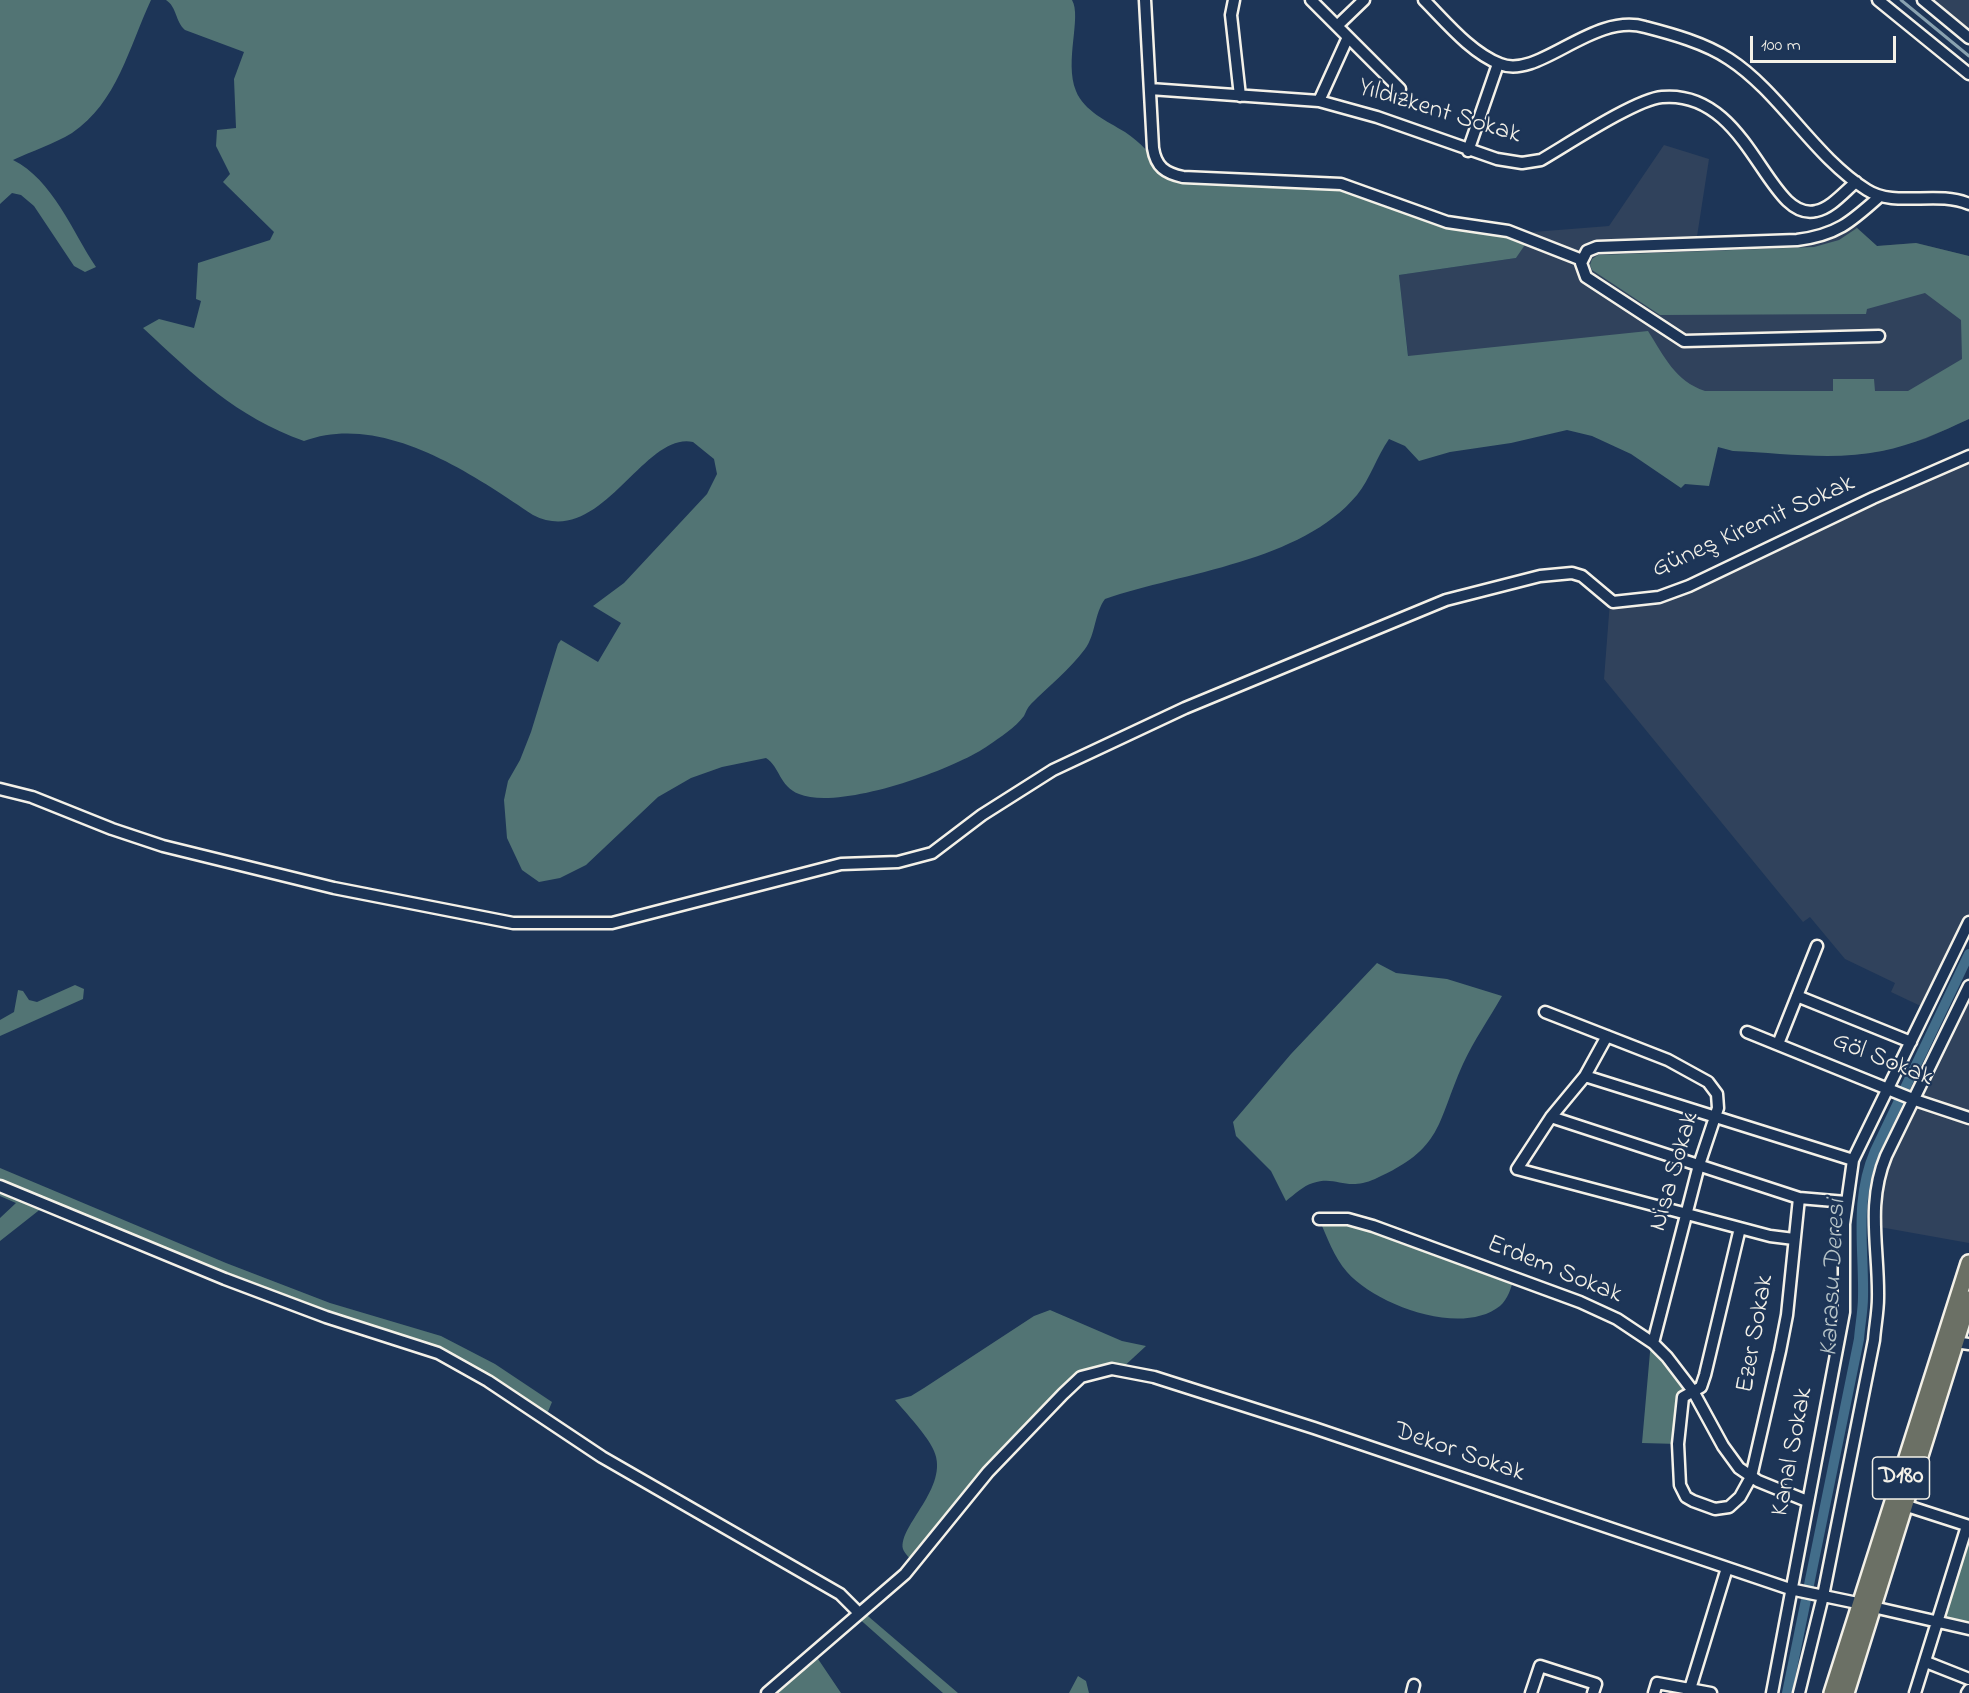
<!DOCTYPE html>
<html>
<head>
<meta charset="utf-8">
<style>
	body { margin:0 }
	#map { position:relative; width:1969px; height:1693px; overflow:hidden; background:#1d3557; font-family:"Indie Flower",sans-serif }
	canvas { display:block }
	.scale { position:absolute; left:1750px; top:36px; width:146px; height:27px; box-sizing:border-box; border:3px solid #f4f1e8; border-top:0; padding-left:8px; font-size:18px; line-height:21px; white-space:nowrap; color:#f4f1e8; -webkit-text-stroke:4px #1d3557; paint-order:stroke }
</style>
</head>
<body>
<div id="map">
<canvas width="1969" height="1693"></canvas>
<div class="scale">100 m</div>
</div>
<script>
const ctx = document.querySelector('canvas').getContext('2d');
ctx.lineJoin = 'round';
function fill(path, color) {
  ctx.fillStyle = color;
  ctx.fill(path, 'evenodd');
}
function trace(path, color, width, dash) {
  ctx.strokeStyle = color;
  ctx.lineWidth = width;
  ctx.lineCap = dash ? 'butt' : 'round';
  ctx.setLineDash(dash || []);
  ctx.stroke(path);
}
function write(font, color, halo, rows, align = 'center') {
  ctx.font = font + ' "Indie Flower",sans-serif';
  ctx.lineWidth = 4.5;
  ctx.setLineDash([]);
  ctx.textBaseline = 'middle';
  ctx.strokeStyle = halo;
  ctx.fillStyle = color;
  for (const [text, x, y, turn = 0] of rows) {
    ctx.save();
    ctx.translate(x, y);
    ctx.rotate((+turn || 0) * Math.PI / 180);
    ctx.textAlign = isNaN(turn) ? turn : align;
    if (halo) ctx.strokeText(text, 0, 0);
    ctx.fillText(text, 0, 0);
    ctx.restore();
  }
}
fill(new Path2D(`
	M1923 0H1969V38Z
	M1664 145 1709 159 1696 243 1797 240 1851 222 1877 246 1916 243 1969 256V419L1925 439 1882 451 1853 455 1733 451 1680 433 1416 425 1399 275 1516 258 1533 232 1609 226Z
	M1969 456V922L1927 1009 1891 992 1895 983 1845 959 1810 917 1803 922 1604 679 1610 601 1659 597Z
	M1969 986V1243L1874 1226 1877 1184Z`), '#30425c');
fill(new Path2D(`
	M0 0H151C129 47 117 103 72 133 54 144 32 151 13 160 53 180 72 231 96 267L85 272 74 266 34 206 21 195 12 193 0 204Z
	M166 0H1072C1082 17 1064 61 1076 91 1084 111 1107 121 1125 132 1140 142 1153 156 1164 171L1332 182 1435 218 1529 239 1516 258 1399 275 1408 356 1648 331C1664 356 1675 381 1705 391H1833V379H1874L1875 391H1908L1962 359 1961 320 1925 293 1867 309 1866 314 1660 315 1592 270 1590 265 1592 259 1598 255 1814 247 1839 240 1857 228 1877 246 1916 243 1969 256V419C1941 432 1912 445 1882 451 1834 461 1781 453 1733 451L1718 447 1709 486 1685 484 1681 488 1631 454 1592 436 1567 430 1511 443 1450 452 1419 461 1405 446 1389 439C1377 456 1370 479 1357 495 1301 562 1184 572 1105 599 1094 614 1096 634 1085 649 1069 670 1049 686 1031 704 1027 708 1026 712 1024 716 1016 727 999 738 989 745 954 770 839 811 799 794 779 786 780 767 766 758L722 767 691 778 658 797 586 865 560 878 539 882 522 870 507 838 504 800 508 781 520 760 531 732 558 644 561 640 598 662 621 623 593 606 624 583 707 494 717 474 714 459 693 442C643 431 601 550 533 515 471 473 382 412 304 441 235 416 196 377 143 328L159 319 194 328 201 301 196 299 198 263 270 240 274 232 223 182 230 174 216 146 217 130 236 128 234 79 244 52 185 30C175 21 177 7 166 0Z
	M1377 963 1396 973 1447 979 1502 996C1489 1019 1474 1040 1463 1064 1436 1124 1444 1148 1375 1179 1345 1192 1337 1175 1313 1183 1303 1186 1295 1194 1286 1201L1271 1171 1236 1136 1233 1122 1291 1054Z
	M75 985 84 989 83 999 0 1036V1020L14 1012 18 990 23 991 29 1000 37 1002Z
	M0 1168 226 1263 330 1303 441 1336 495 1364 552 1402 545 1419 461 1365 363 1329 47 1204 0 1241V1218L16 1203 0 1196Z
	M1340 1218 1514 1278C1511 1288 1508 1299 1500 1306 1461 1337 1376 1305 1347 1272 1334 1257 1327 1237 1319 1219Z
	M1050 1310 1122 1341 1146 1346 1120 1370 1095 1372 1063 1394 914 1564C911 1559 904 1553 903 1549 898 1526 950 1487 934 1451 928 1436 906 1413 895 1400L911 1396 924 1388 1034 1316Z
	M1651 1341 1693 1391 1683 1397 1678 1444 1642 1443Z
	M1969 1526V1629L1938 1622Z
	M862 1611 958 1693H943L856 1616Z
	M814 1653 841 1693H767Z
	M1078 1676 1086 1681 1089 1693H1069Z`), '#527474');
trace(new Path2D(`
	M1901 0 1969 56`), '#89a2b0', 3);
trace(new Path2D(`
	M1787 1693 1859 1339C1860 1325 1863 1311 1863 1297 1864 1246 1854 1200 1875 1151L1969 954`), '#426d8a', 10);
const minor = new Path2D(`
	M1145 0 1153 148C1156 167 1165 173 1183 177L1341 184 1447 222 1508 231 1582 260
	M1234 0 1231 15 1240 96
	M1311 0 1400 89
	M1424 0C1446 22 1470 52 1500 64 1539 80 1592 12 1645 27 1672 34 1705 43 1729 59 1780 92 1814 157 1867 190 1895 208 1937 190 1969 204
	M1878 0 1969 74
	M1923 0 1969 38
	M1337 26 1364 0
	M1150 89 1319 101 1377 117 1497 159 1522 163 1541 160C1567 145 1636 99 1662 97 1750 89 1767 223 1816 211 1831 208 1844 192 1856 182
	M1319 101 1348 37
	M1468 151 1498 64
	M1879 336 1684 341 1586 277 1581 263 1587 251 1597 247 1797 240C1837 235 1851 222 1880 196
	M0 789 32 797 112 829 163 846 334 888 513 923H612L841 864 898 862 932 853 982 815 1053 770 1185 708 1446 600 1540 576 1572 573 1582 576 1613 602 1659 597 1689 586 1873 498 1969 456
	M1797 996 1911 1042
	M1545 1012 1668 1060 1708 1082 1717 1094 1718 1108 1699 1165 1653 1343
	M1747 1032 1915 1100 1969 1118
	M1607 1036 1585 1076 1551 1117 1517 1169 1770 1236 1794 1239
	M1778 1044 1817 946
	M1585 1076 1853 1160
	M1551 1117 1799 1198 1846 1202
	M0 1186 225 1279 326 1317 438 1353 488 1381 602 1457 840 1594 859 1613
	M1319 1219H1348L1373 1226 1580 1302 1617 1319 1653 1343 1667 1357 1693 1391 1723 1446 1739 1468 1758 1481 1807 1501
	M1740 1228 1705 1375 1701 1387 1683 1397 1678 1444 1680 1485 1686 1497 1693 1501 1715 1509 1729 1507 1740 1497 1751 1477 1780 1351 1787 1315 1799 1198
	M1955 1342 1969 1344
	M1904 1505 1969 1526
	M1873 1607 1969 1629
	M1926 1662 1969 1679
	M1690 1689 1727 1568
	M767 1693 905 1574 988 1472 1063 1394 1081 1377 1112 1369 1154 1377 1314 1428 1790 1589 1862 1604
	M1412 1693 1414 1685
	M1531 1693 1540 1666 1596 1684 1593 1693
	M1654 1693 1657 1683 1711 1693
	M1772 1693 1844 1312V1224L1853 1160 1969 922
	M1799 1693 1823 1596 1874 1340C1875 1326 1878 1312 1878 1298 1879 1249 1866 1204 1886 1156L1969 986
	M1915 1693 1967 1526
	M1967 1693 1969 1690`);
const highway = new Path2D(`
	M1832 1693 1969 1263
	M1846 1693 1969 1299`);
trace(minor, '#f4f1e8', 15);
trace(highway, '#f4f1e8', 20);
trace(minor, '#1d3557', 10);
trace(highway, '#6b7065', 15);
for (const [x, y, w] of [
	[1901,1478,57]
]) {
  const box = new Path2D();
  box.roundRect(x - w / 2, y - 21, w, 42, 4.5);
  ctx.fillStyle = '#1d3557';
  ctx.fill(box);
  trace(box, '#f4f1e8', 1.5);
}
write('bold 24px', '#f4f1e8', null, [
	["D180",1901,1478]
]);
write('26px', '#f4f1e8', '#1d3557', [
	["Yıldızkent Sokak",1439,113,17],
	["Güneş Kiremit Sokak",1754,528,-24],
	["Göl Sokak",1882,1061,22],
	["Nisa Sokak",1676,1172,-74],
	["Erdem Sokak",1554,1271,22],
	["Ezer Sokak",1757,1334,-80],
	["Kanal Sokak",1794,1452,-79],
	["Dekor Sokak",1459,1454,19]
]);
write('italic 27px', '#b6c3c7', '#1d3557', [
	["Karasu Deresi",1835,1278,-87]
]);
</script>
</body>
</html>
